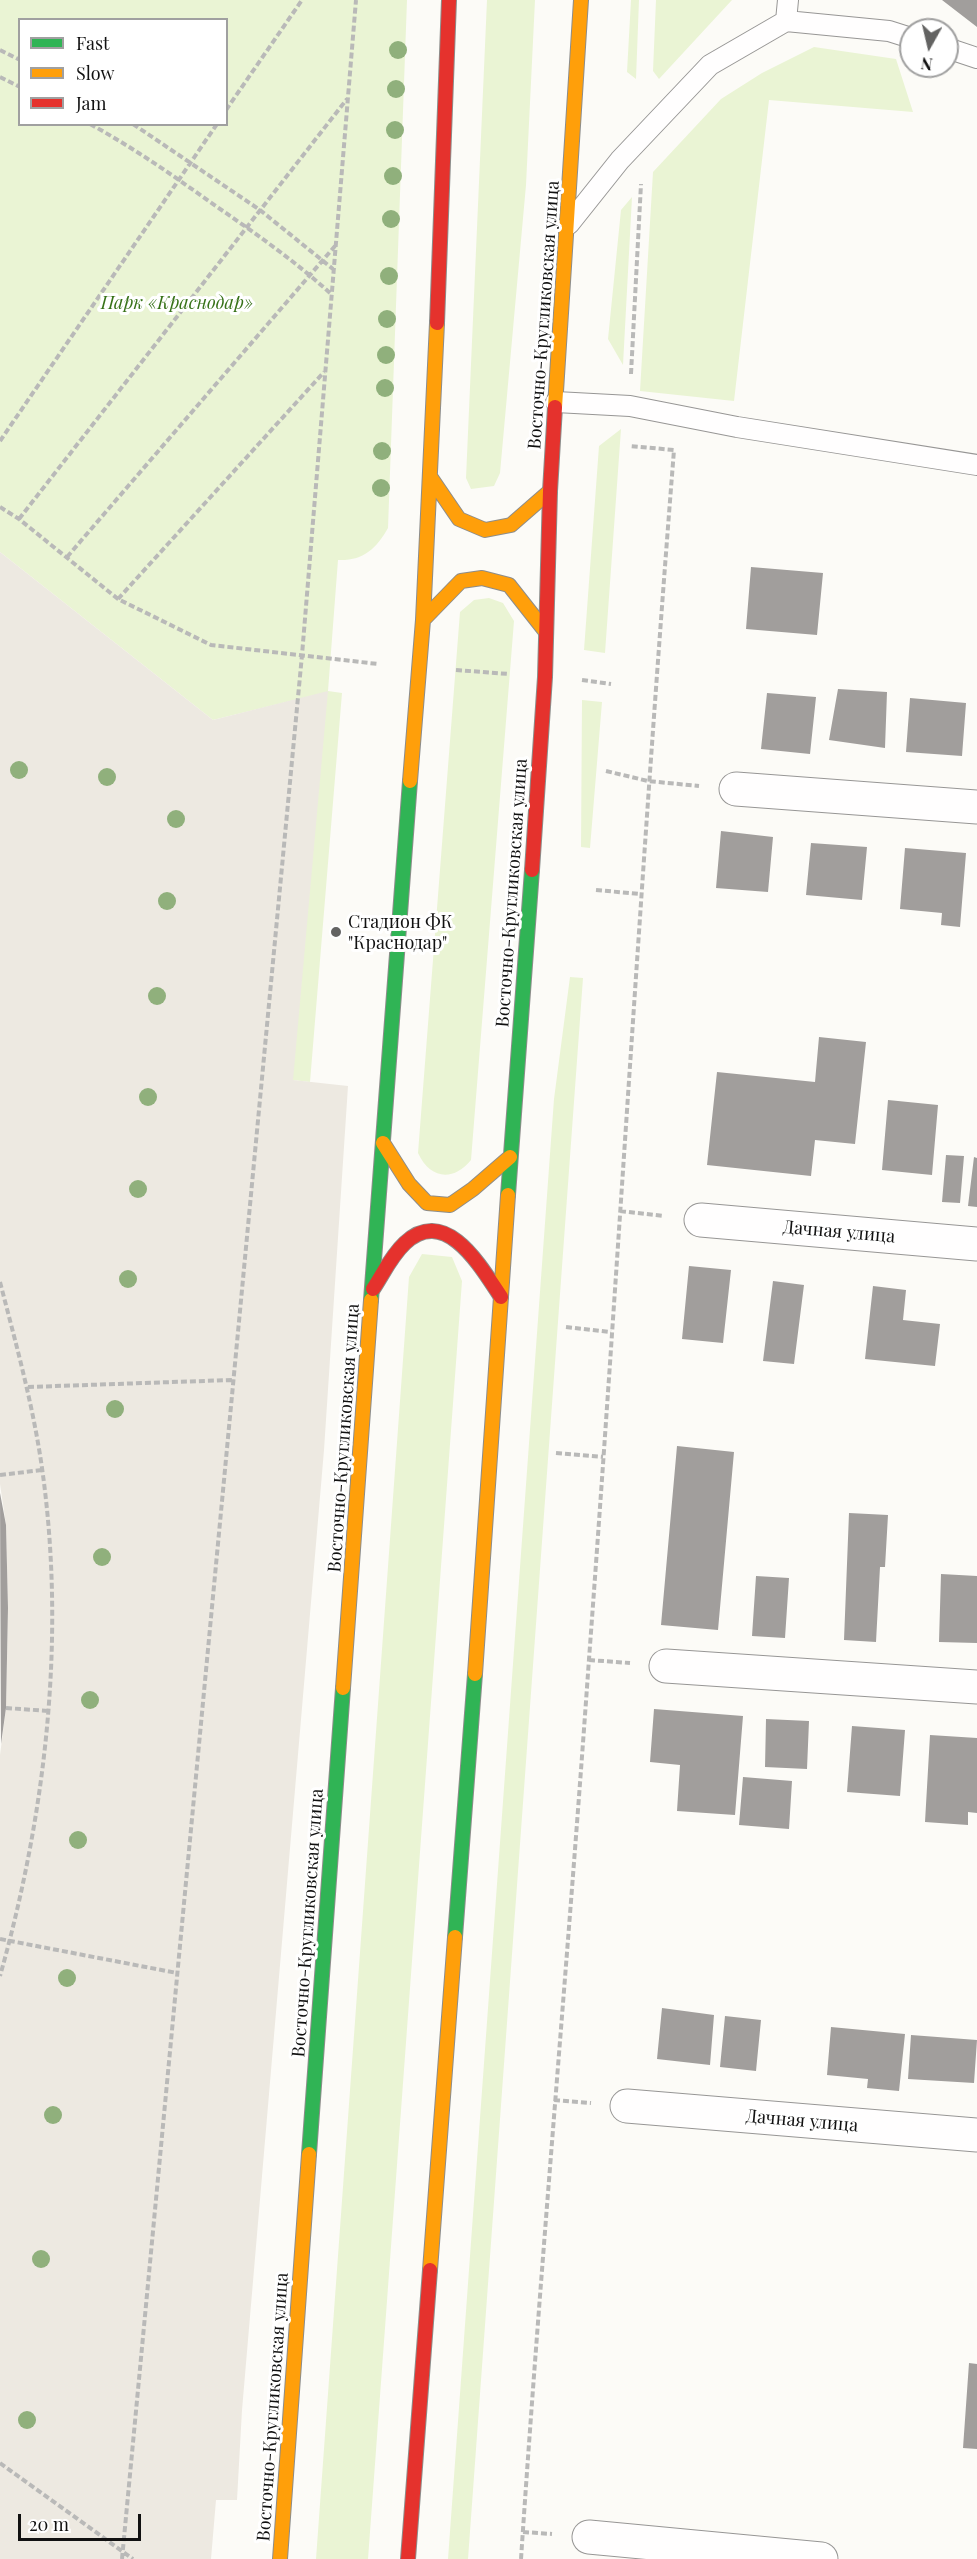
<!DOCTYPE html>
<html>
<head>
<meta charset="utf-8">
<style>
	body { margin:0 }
	#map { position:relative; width:977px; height:2559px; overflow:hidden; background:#fcfbf7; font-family:"Playfair Display",serif }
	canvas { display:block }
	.legend { position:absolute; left:18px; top:18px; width:210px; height:108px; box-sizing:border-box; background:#fff; border:2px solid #a0a0a0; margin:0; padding:8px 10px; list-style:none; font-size:18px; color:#111 }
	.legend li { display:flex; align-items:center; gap:12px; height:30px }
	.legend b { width:30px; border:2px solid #a0a0a0 }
	.north { position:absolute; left:899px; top:18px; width:60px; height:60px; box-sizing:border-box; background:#fff; border:2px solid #a0a0a0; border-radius:50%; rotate:188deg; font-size:16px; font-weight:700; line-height:24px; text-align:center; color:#111 }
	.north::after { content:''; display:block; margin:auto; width:21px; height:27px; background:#636362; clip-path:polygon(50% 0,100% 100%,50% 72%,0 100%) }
	.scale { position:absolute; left:18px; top:2514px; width:123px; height:27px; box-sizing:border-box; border:3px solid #111; border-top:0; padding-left:8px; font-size:18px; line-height:21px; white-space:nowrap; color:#111; -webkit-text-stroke:4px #fff; paint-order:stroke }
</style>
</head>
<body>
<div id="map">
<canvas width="977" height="2559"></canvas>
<ul class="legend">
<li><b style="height:8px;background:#30b455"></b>Fast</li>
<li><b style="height:8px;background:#ff9f0a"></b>Slow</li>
<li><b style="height:8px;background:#e5322d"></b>Jam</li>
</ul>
<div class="north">N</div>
<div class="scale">20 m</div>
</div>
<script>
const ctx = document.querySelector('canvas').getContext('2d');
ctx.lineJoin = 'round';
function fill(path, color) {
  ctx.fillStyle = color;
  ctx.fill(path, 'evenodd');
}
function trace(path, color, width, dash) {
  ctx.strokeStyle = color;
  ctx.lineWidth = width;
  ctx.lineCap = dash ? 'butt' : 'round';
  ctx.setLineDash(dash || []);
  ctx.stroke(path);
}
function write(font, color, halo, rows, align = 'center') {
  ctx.font = font + ' "Playfair Display",serif';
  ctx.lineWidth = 6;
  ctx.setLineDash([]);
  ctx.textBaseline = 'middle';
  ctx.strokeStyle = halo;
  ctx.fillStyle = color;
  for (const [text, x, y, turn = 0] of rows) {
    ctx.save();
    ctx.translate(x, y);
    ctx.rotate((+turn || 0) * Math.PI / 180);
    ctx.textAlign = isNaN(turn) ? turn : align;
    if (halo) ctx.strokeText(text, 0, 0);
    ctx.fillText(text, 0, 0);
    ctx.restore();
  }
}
fill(new Path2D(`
	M0 0H407L388 528C376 549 363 561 338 560L328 691 342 693 310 1082 292 1080 327 692 213 720 0 552ZM20 20H226V124H20Z
	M487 0H535L526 185 500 473 494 486 471 489 466 478Z
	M631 0H639L636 79 627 72Z
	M656 0H732L659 79 653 71Z
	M814 47 896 59 913 112 769 100 734 401 640 391 653 172 721 99 762 73Z
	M632 197 623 365 608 339 621 210Z
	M621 429 605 653 584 650 599 446Z
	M489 598 503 603 514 621 471 1160C453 1182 430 1179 418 1153L460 612 474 600Z
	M582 700 602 702 590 848 581 847Z
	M570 977 583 978 468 2559H448L554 1099Z
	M422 1254 452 1257 462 1281 368 2559H316L409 1277Z`), '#eaf4d4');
fill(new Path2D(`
	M0 552 213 720 328 691 293 1080 348 1086 324 1450 242 2410 237 2500H216L211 2559H0V1755L6 1708 8 1608 6 1525 0 1484Z`), '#ede9e1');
fill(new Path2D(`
	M942 0H977V27Z
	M751 567 823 573 817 635 746 629Z
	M838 689 887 692 885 748 829 740Z
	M767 693 816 697 810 754 761 749Z
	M910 698 966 703 962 756 906 752Z
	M721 831 773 837 768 892 716 888Z
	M811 843 867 847 862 900 806 895Z
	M905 848 966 853 960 927 941 925 942 913 900 909Z
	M819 1037 866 1042 855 1144 815 1140 811 1176 707 1165 717 1072 815 1082Z
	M888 1100 938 1105 932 1175 882 1170Z
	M946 1155 964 1156 960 1203 942 1202Z
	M974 1157 977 1158V1207L968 1206Z
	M689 1266 731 1270 723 1343 682 1339Z
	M773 1281 804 1285 794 1364 763 1361Z
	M873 1286 906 1290 903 1320 940 1324 935 1366 865 1359Z
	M677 1446 734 1452 718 1630 661 1625Z
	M0 1493 6 1525 8 1608 6 1708 1 1744Z
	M849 1513 888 1515 885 1567H880L876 1642 844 1640Z
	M941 1574 977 1576V1643L939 1642Z
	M756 1576 789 1578 785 1638 752 1636Z
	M654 1709 743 1716 735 1815 677 1811 680 1765 650 1762Z
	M766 1719 809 1721 807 1769 765 1767Z
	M852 1726 905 1730 900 1796 847 1792Z
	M930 1735 977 1738V1813L968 1812V1825L925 1822Z
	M743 1777 792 1781 789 1829 739 1825Z
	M662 2008 714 2015 710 2065 657 2059Z
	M725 2016 761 2020 756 2071 720 2067Z
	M831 2027 905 2034 899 2091 867 2088 868 2079 827 2075Z
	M911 2035 977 2040 974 2083 908 2079Z
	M969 2363 977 2364V2449L963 2448Z`), '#a19e9c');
const lane = new Path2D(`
	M786 21 889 31 911 38
	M947 48 977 58
	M569 224 620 160 710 65 786 21 788 0
	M556 402 630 406 737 427 977 465`);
const street = new Path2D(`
	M736 789 977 807
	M701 1220 977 1244
	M666 1666 977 1687
	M627 2106 977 2135
	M589 2537 821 2559`);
const fast = new Path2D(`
	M508 1195 532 870
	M371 1300 410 781
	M455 1937 475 1674
	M309 2154 343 1688`);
const slow = new Path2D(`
	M555 407 581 0
	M431 478 459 519 485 530 511 525 550 491
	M423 620 461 581 482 578 509 585 546 632
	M410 781 423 620 437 323
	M383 1143 409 1184 427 1203 450 1205 473 1189 510 1157
	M475 1674 508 1195
	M343 1688 371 1300
	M430 2270 455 1937
	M280 2559 309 2154`);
const jam = new Path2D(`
	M437 323 449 0
	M532 870 545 677 550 491 555 407
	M373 1289C383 1274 391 1256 405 1243 446 1205 481 1267 501 1297
	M408 2559 430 2270`);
trace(lane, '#979695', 22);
trace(street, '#979695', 35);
trace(fast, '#8d8d8b', 16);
trace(slow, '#8d8d8b', 16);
trace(jam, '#8d8d8b', 16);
trace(new Path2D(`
	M0 50 20 60
	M0 77 20 87
	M226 110 302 0
	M90 124C132 147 171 174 210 202 252 231 294 260 331 294
	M133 124 260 210 333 269
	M631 374 641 184
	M0 441 217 124
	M0 507 19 519 118 599 211 645 378 664
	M19 519 347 99
	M67 557 335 246
	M118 599 324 372
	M456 670 509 674
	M582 680 611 684
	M606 771 648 781 699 786
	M596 890 640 894
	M620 1211 664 1216
	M0 1282C16 1344 33 1405 42 1468 66 1637 46 1813 0 1976
	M566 1327 611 1332
	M28 1387 232 1380
	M556 1453 603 1457
	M0 1475 42 1470
	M589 1660 630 1663
	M6 1708 49 1711
	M0 1939 177 1973
	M554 2100 591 2103
	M0 2463 133 2559
	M523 2532 552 2534
	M122 2559 302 655 356 0
	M521 2559C541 2259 568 1959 589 1659 619 1256 642 853 674 450L630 446`), '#b9b9b8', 4, [6, 3]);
trace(lane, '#fffefe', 20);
trace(street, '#fffefe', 33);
trace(fast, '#30b455', 14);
trace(slow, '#ff9f0a', 14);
trace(jam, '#e5322d', 14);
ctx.fillStyle = '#90b07c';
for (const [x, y] of [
	[398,50],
	[396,89],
	[395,130],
	[393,176],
	[391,219],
	[389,276],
	[387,319],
	[386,355],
	[385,388],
	[382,451],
	[381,488],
	[19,770],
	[107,777],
	[176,819],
	[167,901],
	[157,996],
	[148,1097],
	[138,1189],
	[128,1279],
	[115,1409],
	[102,1557],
	[90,1700],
	[78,1840],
	[67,1978],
	[53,2115],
	[41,2259],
	[27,2420]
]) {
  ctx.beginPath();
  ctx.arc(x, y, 9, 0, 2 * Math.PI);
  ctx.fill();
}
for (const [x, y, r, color] of [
	[336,932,6,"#636362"]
]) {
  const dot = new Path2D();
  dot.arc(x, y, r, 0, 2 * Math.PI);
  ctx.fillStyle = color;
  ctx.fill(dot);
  trace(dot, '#fff', 2);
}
write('italic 18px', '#377218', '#fff', [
	["Парк «Краснодар»",177,303]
]);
write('18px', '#111', '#fff', [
	["Восточно-Кругликовская улица",544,315,-86],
	["Восточно-Кругликовская улица",512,893,-86],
	["Дачная улица",839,1232,5],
	["Восточно-Кругликовская улица",344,1438,-86],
	["Восточно-Кругликовская улица",308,1923,-86],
	["Дачная улица",802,2121,5],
	["Восточно-Кругликовская улица",273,2407,-86]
]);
write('18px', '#111', '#fff', [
	["Стадион ФК",348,922],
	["\"Краснодар\"",348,943]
], 'left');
</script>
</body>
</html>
